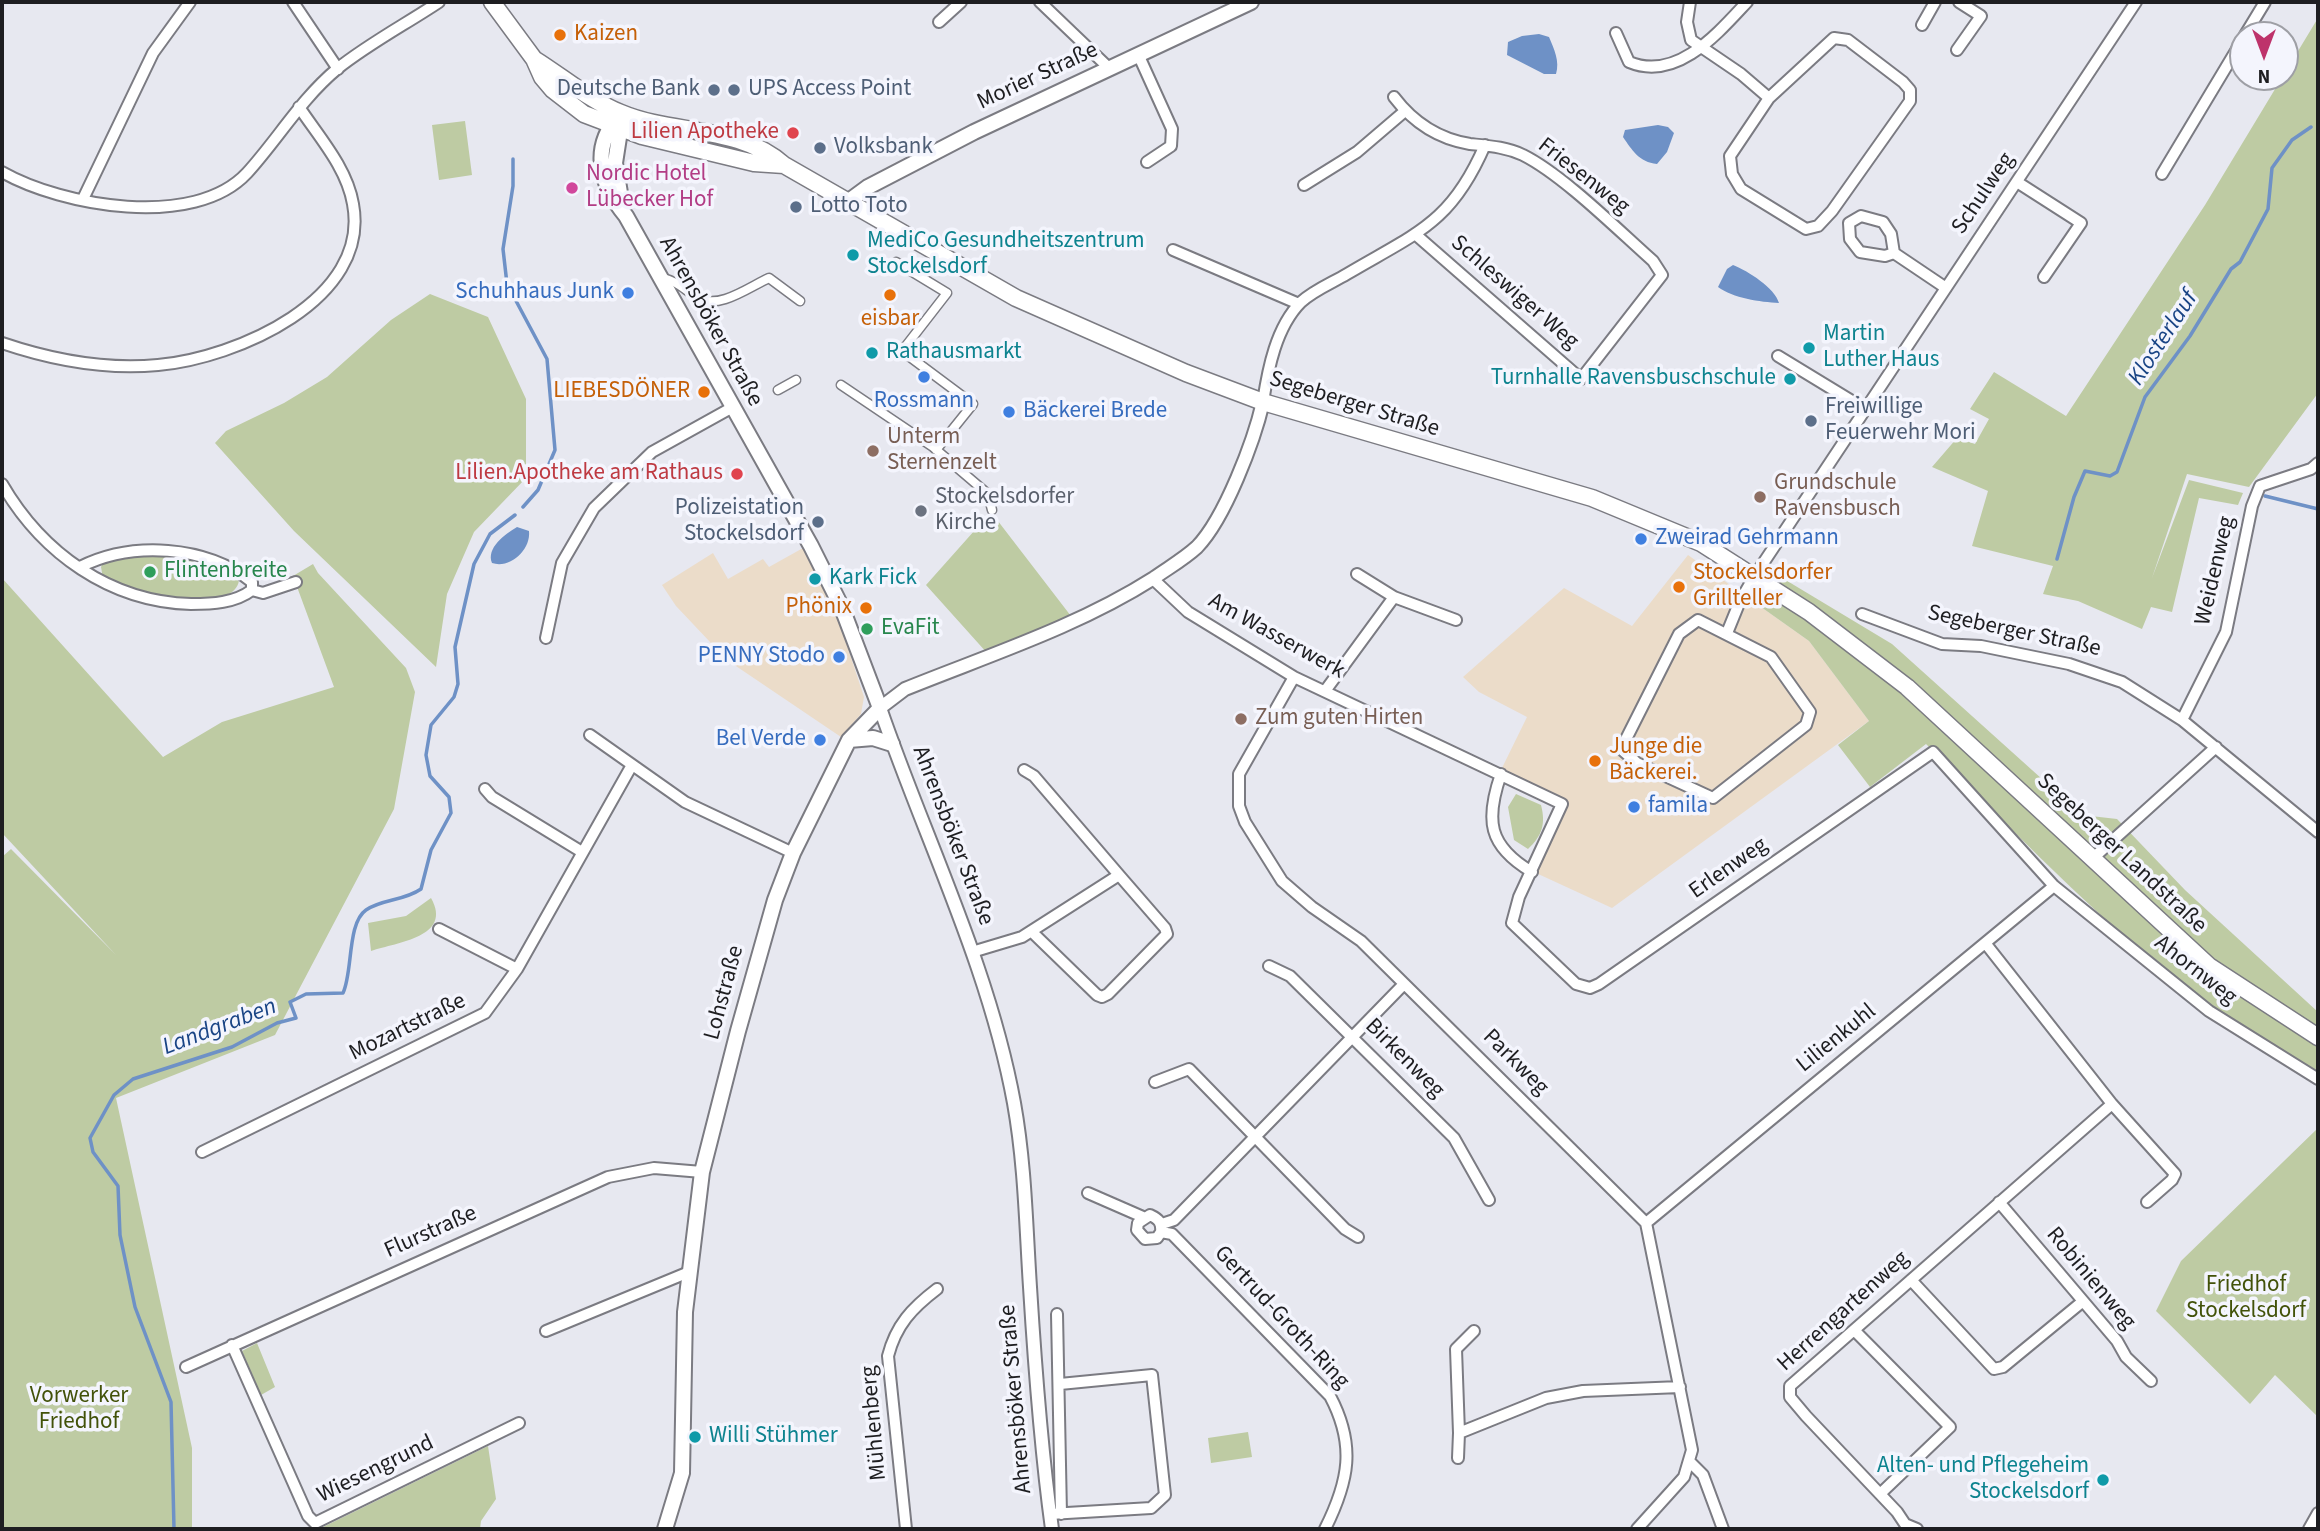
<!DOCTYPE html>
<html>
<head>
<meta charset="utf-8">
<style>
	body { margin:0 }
	#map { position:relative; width:2320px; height:1531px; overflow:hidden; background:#e7e8f0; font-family:"Source Sans 3",sans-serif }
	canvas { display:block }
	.frame { position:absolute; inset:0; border:4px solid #1e1e21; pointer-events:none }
	.north { position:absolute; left:2229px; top:21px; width:70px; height:70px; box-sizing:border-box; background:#f4f5fd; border:2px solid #9e9fa5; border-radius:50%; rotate:180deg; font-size:19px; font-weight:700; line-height:28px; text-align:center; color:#1e1e21 }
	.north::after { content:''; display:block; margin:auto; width:24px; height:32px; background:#be336b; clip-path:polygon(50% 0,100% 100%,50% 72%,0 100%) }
</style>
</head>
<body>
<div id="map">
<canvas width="2320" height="1531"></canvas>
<div class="frame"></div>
<div class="north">N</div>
</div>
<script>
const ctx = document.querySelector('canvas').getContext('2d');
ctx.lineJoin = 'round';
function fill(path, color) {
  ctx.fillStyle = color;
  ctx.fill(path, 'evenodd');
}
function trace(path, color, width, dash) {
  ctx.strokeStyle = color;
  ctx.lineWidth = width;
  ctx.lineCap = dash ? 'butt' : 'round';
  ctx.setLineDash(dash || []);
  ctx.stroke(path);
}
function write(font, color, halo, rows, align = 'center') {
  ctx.font = font + ' "Source Sans 3",sans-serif';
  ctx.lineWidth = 7;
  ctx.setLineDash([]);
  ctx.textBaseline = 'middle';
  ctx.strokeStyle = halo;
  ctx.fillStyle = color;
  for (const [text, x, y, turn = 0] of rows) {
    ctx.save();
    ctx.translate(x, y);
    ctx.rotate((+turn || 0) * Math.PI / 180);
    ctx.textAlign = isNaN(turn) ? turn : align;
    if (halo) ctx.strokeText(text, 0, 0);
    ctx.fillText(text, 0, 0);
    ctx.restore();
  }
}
fill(new Path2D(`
	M803 548 834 606 864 697 861 714 841 737 727 660 676 606 662 585 713 553 728 579 763 559 769 567Z
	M1688 555 1809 641 1869 721 1612 908 1536 873 1568 803 1501 770 1527 717 1479 692 1463 677 1564 588 1632 626Z`), '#ebdcc9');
fill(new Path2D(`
	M2318 18V393L2249 487 2187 474 2152 578 2189 480 2243 493 2238 505 2199 498 2172 612 2151 607 2142 629 2078 601 2043 594 2053 566 1972 546 1988 491 1932 467 1957 438 1975 444 1989 419 1970 409 1994 372 2066 416 2205 205Z
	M465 121 472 175 439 180 432 125Z
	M430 294 488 317 526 399V478L474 532 447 594 436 667 294 531 215 443 226 431 284 403 327 377 391 320Z
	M991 512 1074 620 987 653 926 585Z
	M153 553C179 557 221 559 239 580 236 609 166 601 145 595 131 591 117 584 103 578L101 567 104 561Z
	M313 564 318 573 406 668 415 692 394 809 275 1035 116 1098 192 1448V1529H2V857L11 849 116 955 2 833V578L163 757 222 722 334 687 293 576Z
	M1774 573 1892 644 2082 815 2117 819 2185 890 2318 1012V1075C2265 1040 2209 1008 2160 967 2077 898 2003 820 1926 744L1870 787 1838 745 1869 721 1809 641 1754 602Z
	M1516 794 1541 805C1546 824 1542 836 1528 849L1514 840 1508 807Z
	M431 898C453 937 398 942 371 951L368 923 406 916Z
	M2318 1128V1417L2275 1375 2250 1404 2156 1311 2181 1261Z
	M257 1343 275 1387 261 1395 242 1351Z
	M1248 1432 1252 1457 1211 1463 1208 1438Z
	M488 1446 496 1499 481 1521 480 1529H319Z`), '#becba3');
fill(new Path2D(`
	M1539 34 1549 37C1554 49 1560 61 1556 74H1544L1507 55 1508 42 1522 36Z
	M1658 125 1668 127 1674 133 1667 152 1657 164C1639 162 1632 150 1623 137L1625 130Z
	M1733 265C1748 271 1775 288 1779 303 1760 302 1733 298 1718 287L1727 269Z
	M517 527 529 531C531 550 510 569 492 563 486 548 505 534 517 527Z`), '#6e91c6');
trace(new Path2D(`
	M513 159V186L503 249 507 284 547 359 555 450 538 490 523 507
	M2265 496 2318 509
	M2057 559 2074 497 2085 471 2110 476 2117 472 2145 397 2190 336 2231 269 2240 262 2268 209 2272 168 2292 140 2311 127
	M174 1529 171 1402 135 1307 120 1235 118 1186 93 1152 90 1138 114 1095 133 1079 232 1047 277 1023 296 1018 290 1002 306 994 343 993C353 972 347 923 366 910 382 899 404 901 421 889L431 850 451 813 449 797 430 776 426 755 431 725 454 697 458 684 455 647 474 564 490 534 515 515`), '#6e91c6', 3.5);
const pedestrian = new Path2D(`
	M896 262 947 293 902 351 973 404 936 450
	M660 277C679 282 682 288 698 298 719 310 749 287 769 278L800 301
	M841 385 933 447 988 494 992 510
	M778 390 796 380`);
const minor = new Path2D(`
	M293 2 338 69
	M1040 2 1109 68
	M1690 2 1687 22 1691 40 1741 74 1769 98
	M939 22 961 2
	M1922 25 1935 2
	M1616 33 1629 62C1677 82 1718 33 1747 2
	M2245 35 2265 2
	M1834 38 1848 40 1903 82 1910 90V101L1832 211 1818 226 1806 229 1741 189 1732 174 1730 156 1769 98Z
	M1957 50 1981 16 1959 2
	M1138 54 1172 129 1171 146 1147 162
	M1394 97C1413 122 1439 139 1470 144 1489 146 1506 147 1523 155 1563 175 1618 230 1653 261L1662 275 1581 379 1415 234
	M2 172C62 206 194 230 247 173 278 139 301 99 337 69 368 44 406 24 439 2
	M2162 174 2243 39
	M2017 182 2081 223 2044 277
	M1304 185 1357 152 1405 111
	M83 199 153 53 190 2
	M1861 216 1883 222 1891 234 1894 253 1885 256 1860 252 1850 239 1849 223Z
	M1173 250 1299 304
	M1894 253 1946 288
	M2 343C52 360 105 370 158 365 236 358 371 300 353 204 347 168 319 137 299 107
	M1778 356 1865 409
	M1263 402C1268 369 1276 327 1301 302 1314 290 1332 283 1347 274 1416 233 1451 224 1485 145
	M2 484C42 553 110 602 191 604 212 604 235 603 252 590V582C205 545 132 541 80 567
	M1357 574 1394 597 1456 620
	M1153 579 1188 612 1294 677 1562 804 1519 897 1512 923 1576 984 1590 988 1599 984 1933 752 2054 886 2209 1011 2318 1079
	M252 590 263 593 296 582
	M1862 614 1942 644 1981 646 2069 664 2122 682 2182 720 2318 832
	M1698 620 1771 657 1810 712 1806 725 1713 798 1637 763 1621 749 1679 634Z
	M1727 633 1740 601 1754 577 2136 2
	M546 638 562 563 594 508 652 452 733 407
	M1294 677 1239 774V806L1245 822 1282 881 1312 907 1361 941 1646 1223 1692 1450 1684 1477 1637 1529
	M1325 691 1394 597
	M2182 720 2226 632 2252 506 2260 486 2311 469 2318 463
	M590 735 685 802 793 853
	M1501 774C1485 820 1488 846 1532 872
	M485 789 492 797 582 852
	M2092 859 2216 747
	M439 929 517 969
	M1032 932 1097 995 1102 997 1108 994 1167 934 1165 928 1119 875
	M1986 944 2112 1104 2175 1174 2172 1180 2147 1202
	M972 952 1022 937 1119 875 1034 776 1024 770
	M1269 966 1290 976 1454 1138 1489 1200
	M1155 1082 1189 1069 1345 1229 1358 1237
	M202 1152 485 1013 517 969 632 765
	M1088 1193 1143 1217
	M1999 1202 2117 1341 2126 1357 2151 1381
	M1646 1223 2054 886
	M1162 1224 1174 1220 1404 984
	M1161 1232C1162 1223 1159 1219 1150 1215L1138 1223 1137 1230 1145 1239 1157 1238 1161 1232 1172 1234 1330 1396C1356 1445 1349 1481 1325 1529
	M1911 1280 1994 1369 2003 1367 2082 1302
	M1057 1314 1061 1514
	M1854 1330 1950 1427 1880 1494
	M546 1331 689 1272
	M232 1345 308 1516 315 1523 519 1423
	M186 1367 608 1177 654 1168 702 1172
	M1459 1433 1456 1349 1474 1331
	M1458 1458 1459 1433 1546 1398 1583 1391 1680 1387
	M1690 1462 1703 1475 1723 1529
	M1050 1514 1151 1508 1165 1495 1152 1375 1060 1384
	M906 1529 888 1356C896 1325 912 1308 937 1289
	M1917 1529 1905 1524 1897 1512 1806 1416 1790 1397V1386L2112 1104
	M2309 1529 2318 1513`);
const tertiary = new Path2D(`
	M1052 1529C1041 1449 1035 1368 1030 1287 1026 1226 1025 1164 1014 1103 989 966 925 839 880 708L905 689C989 655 1077 627 1154 578 1168 568 1184 559 1197 547 1225 518 1254 441 1263 402`);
const secondary = new Path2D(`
	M618 117C590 149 601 186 626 216L811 546 842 608 880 708 849 740 793 853 775 900 738 1031 702 1172 685 1312 682 1473 665 1529
	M849 201 868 187 974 132 1251 2
	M622 205 615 163 622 118
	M849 740 873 738 892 744`);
const primary = new Path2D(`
	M492 2 534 59 542 77 553 90 584 114 642 136 754 163 784 165
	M534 59C563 77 589 100 621 113 673 135 740 125 784 165L1016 298 1186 373 1263 402 1592 498 1701 543 1809 612 1907 687 2209 966 2318 1037`);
trace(pedestrian, '#7b7b82', 11);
trace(minor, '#7b7b82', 14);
trace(tertiary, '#7b7b82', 16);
trace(secondary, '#7b7b82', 18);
trace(primary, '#7b7b82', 19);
trace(pedestrian, '#fff', 8);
trace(minor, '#fff', 10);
trace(tertiary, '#fff', 12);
trace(secondary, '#fff', 14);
trace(primary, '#fff', 16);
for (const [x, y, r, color] of [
	[560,35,7,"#e8710a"],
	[714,90,7,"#5c6f8a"],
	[734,90,7,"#5c6f8a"],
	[793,133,7,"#e0444e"],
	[820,148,7,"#5c6f8a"],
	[572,188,7,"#d1479c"],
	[796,207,7,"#5c6f8a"],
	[853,255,7,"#0f9aa8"],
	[628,293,7,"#3f7fe0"],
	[890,295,7,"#e8710a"],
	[1809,348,7,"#0f9aa8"],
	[872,353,7,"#0f9aa8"],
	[924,377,7,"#3f7fe0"],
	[1790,379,7,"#0f9aa8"],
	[704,392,7,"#e8710a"],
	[1009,412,7,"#3f7fe0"],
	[1811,421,7,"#5c6f8a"],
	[873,451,7,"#8d6e63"],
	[737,474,7,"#e0444e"],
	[1760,497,7,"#8d6e63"],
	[921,511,7,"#6b7280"],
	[818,522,7,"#5c6f8a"],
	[1641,539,7,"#3f7fe0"],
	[150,572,7,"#2e9e5b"],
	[815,579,7,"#0f9aa8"],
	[1679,587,7,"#e8710a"],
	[866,608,7,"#e8710a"],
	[867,629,7,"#2e9e5b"],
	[839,657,7,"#3f7fe0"],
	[1241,719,7,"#8d6e63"],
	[820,740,7,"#3f7fe0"],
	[1595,761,7,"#e8710a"],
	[1634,807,7,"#3f7fe0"],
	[695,1437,7,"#0f9aa8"],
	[2103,1480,7,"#0f9aa8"]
]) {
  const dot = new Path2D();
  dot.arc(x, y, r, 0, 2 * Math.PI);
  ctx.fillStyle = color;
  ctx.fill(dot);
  trace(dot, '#f4f5fd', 2.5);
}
write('23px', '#c56008', '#f4f5fd', [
	["Kaizen",574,35],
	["eisbar",890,320,"center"],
	["LIEBESDÖNER",690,392,"right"],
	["Stockelsdorfer",1693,574],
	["Grillteller",1693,600],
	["Phönix",852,608,"right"],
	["Junge die",1609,748],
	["Bäckerei.",1609,774]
], 'left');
write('23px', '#1e1e21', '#f4f5fd', [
	["Morier Straße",1038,77,-25],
	["Friesenweg",1583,177,38],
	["Schulweg",1984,194,-56],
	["Schleswiger Weg",1514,293,41],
	["Ahrensböker Straße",710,322,61],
	["Segeberger Straße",1354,405,17],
	["Weidenweg",2216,571,-77],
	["Segeberger Straße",2014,632,12],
	["Am Wasserwerk",1276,637,29],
	["Ahrensböker Straße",952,836,69],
	["Segeberger Landstraße",2121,854,43],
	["Erlenweg",1729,869,-35],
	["Ahornweg",2195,971,38],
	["Lohstraße",725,993,-75],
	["Mozartstraße",408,1028,-26],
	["Lilienkuhl",1837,1039,-39],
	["Birkenweg",1404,1059,45],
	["Parkweg",1515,1063,45],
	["Flurstraße",431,1233,-24],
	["Robinienweg",2090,1279,50],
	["Herrengartenweg",1844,1312,-42],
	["Gertrud-Groth-Ring",1281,1318,47],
	["Ahrensböker Straße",1017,1399,-95],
	["Mühlenberg",875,1423,-95],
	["Wiesengrund",376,1470,-26]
]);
write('23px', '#4e5e75', '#f4f5fd', [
	["Deutsche Bank",700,90,"right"],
	["UPS Access Point",748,90],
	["Volksbank",834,148],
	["Lotto Toto",810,207],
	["Freiwillige",1825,408],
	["Feuerwehr Mori",1825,434],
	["Polizeistation",804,509,"right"],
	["Stockelsdorf",804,535,"right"]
], 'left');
write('23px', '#be3a42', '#f4f5fd', [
	["Lilien Apotheke",779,133],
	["Lilien.Apotheke am Rathaus",723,474]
], 'right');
write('23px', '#b23c85', '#f4f5fd', [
	["Nordic Hotel",586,175],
	["Lübecker Hof",586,201]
], 'left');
write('23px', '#0d838f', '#f4f5fd', [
	["MediCo Gesundheitszentrum",867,242],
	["Stockelsdorf",867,268],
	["Martin",1823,335],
	["Luther Haus",1823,361],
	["Rathausmarkt",886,353],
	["Turnhalle Ravensbuschschule",1776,379,"right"],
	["Kark Fick",829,579],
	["Willi Stühmer",709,1437],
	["Alten- und Pflegeheim",2089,1467,"right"],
	["Stockelsdorf",2089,1493,"right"]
], 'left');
write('23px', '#366cbe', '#f4f5fd', [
	["Schuhhaus Junk",614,293],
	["Rossmann",924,402,"center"],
	["Bäckerei Brede",1023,412,"left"],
	["Zweirad Gehrmann",1655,539,"left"],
	["PENNY Stodo",825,657],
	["Bel Verde",806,740],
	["famila",1648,807,"left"]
], 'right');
write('23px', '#785e54', '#f4f5fd', [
	["Unterm",887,438],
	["Sternenzelt",887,464],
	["Grundschule",1774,484],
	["Ravensbusch",1774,510],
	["Zum guten Hirten",1255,719]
], 'left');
write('23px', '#5b616d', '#f4f5fd', [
	["Stockelsdorfer",935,498],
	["Kirche",935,524]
], 'left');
write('23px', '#27864d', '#f4f5fd', [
	["Flintenbreite",164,572],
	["EvaFit",881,629]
], 'left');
write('23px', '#425209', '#f4f5fd', [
	["Friedhof",2246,1286],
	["Stockelsdorf",2246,1312],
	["Vorwerker",79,1397],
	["Friedhof",79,1423]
]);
write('italic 24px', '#194485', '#f4f5fd', [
	["Klosterlauf",2164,339,-57],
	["Landgraben",220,1028,-21]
]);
</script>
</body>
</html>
